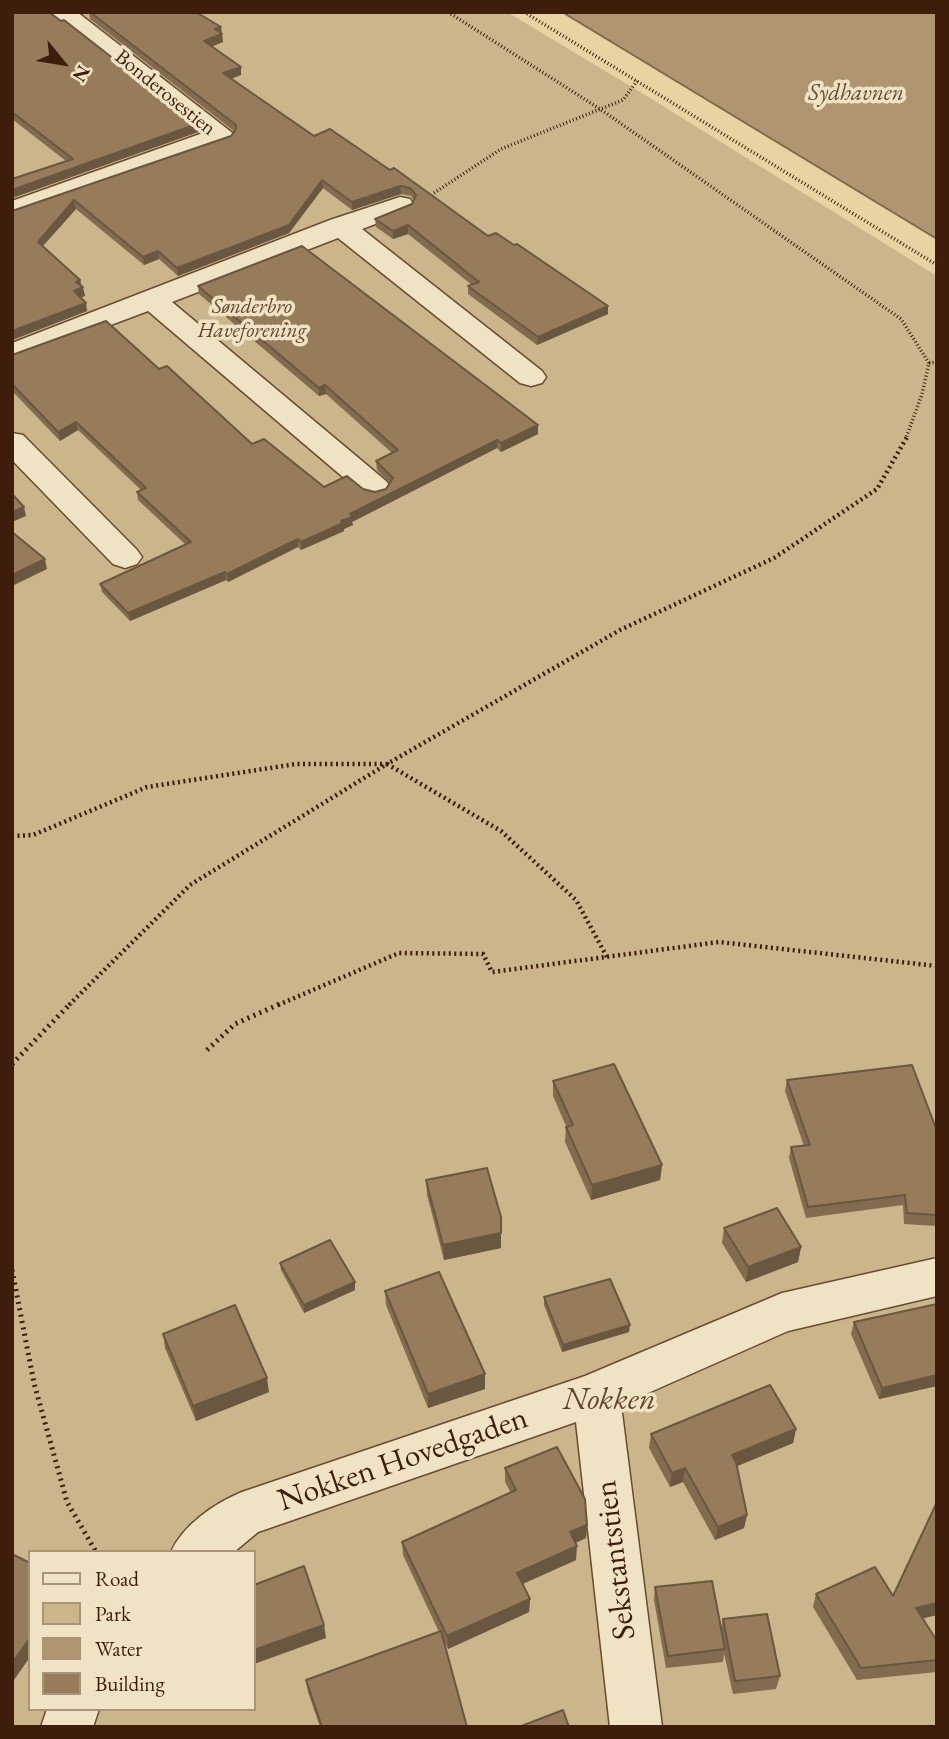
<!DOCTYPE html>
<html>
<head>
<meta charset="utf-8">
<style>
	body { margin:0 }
	#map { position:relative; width:949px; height:1739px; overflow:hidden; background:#e8d4a3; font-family:"EB Garamond",serif }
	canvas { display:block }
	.frame { position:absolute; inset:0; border:14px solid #3f1d0d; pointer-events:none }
	.legend { position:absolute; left:28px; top:1550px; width:228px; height:161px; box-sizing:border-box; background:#f0e3c3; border:2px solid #a9947a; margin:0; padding:9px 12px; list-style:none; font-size:21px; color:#3f1d0d }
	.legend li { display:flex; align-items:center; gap:14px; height:35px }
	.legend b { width:35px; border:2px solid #a9947a }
	.north { position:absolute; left:28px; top:28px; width:70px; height:70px; -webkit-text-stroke:5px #f0e3c3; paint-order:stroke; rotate:120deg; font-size:19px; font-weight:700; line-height:28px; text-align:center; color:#3f1d0d }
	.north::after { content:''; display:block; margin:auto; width:24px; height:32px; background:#3f1d0d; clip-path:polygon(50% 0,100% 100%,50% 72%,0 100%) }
</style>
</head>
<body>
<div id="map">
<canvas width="949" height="1739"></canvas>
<div class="frame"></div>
<ul class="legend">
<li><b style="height:9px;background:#f0e3c3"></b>Road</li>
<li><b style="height:19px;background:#cbb58a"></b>Park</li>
<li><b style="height:19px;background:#af9670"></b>Water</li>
<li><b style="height:19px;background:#977c5b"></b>Building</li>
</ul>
<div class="north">N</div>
</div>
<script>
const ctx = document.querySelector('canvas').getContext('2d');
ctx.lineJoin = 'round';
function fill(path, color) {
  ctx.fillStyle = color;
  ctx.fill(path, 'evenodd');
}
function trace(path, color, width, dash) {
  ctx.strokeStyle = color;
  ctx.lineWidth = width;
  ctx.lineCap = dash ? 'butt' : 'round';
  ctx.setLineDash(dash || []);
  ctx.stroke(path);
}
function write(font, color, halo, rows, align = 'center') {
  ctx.font = font + ' "EB Garamond",serif';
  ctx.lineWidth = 7;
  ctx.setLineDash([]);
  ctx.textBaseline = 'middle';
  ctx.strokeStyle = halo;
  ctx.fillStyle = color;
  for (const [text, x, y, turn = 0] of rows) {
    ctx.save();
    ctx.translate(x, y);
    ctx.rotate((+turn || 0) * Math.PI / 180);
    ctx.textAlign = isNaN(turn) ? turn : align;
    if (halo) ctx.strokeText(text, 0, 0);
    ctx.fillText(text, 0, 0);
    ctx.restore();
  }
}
fill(new Path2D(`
	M12 12H507L645 95 937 276V1727H12ZM30 1552H254V1709H30Z`), '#cbb58a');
const water = new Path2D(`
	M562 12H937V239Z`);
fill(water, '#af9670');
trace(water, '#826648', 2);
const minor = new Path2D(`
	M49 12H77L235 135 231 141 12 218V201L203 133Z
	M400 197 410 199 414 205 410 211 362 229 542 371 546 377 542 383 531 386 520 383 338 238 172 302 386 481 391 488 386 495 375 498 364 495 148 311 12 362V343L330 220Z
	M12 433 23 435 137 550 142 557 137 564 125 568 113 564 12 460Z
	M937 1258V1296L788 1331 621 1405 662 1727H610L576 1422 258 1532 234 1552H171C183 1525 215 1503 242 1492L585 1376 782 1293Z
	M47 1709H99L93 1727H41Z`);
trace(minor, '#694b32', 3);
trace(new Path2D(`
	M448 12 600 109 901 319 929 363 922 394 906 438
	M524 12 937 265
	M434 193 501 149 623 100 637 81
	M929 363 937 362`), '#3f1d0d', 3.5, [1, 2.5]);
trace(new Path2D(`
	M12 836 33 835 147 787 296 764H387L620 630 774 558 877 489 907 437
	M69 1005 190 885 387 764 501 831 576 900 607 957
	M278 1005 399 953 483 954 492 972 719 942 937 966`), '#3f1d0d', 4.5, [2, 3.5]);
trace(new Path2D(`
	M207 1050 235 1024 282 1003
	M12 1064 71 1003
	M12 1270 34 1383 67 1502 96 1552`), '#3f1d0d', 5, [2, 4.5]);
fill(minor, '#f0e3c3');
fill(new Path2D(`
	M12 12 198 132 12 198V179L66 161 12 119Z
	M89 12H196L221 33 223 42 211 47 241 67V75L231 79 314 136 330 129 488 236 608 314 537 345 468 294V286L472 285 408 234 393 239 376 227 375 219 412 204 414 200 411 196 401 194 352 210 323 188 289 233 178 276 159 259 144 265 76 209 43 246 80 280 85 296 80 297 87 311 12 340V211L231 136 234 131 90 19Z
	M198 286 538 434 501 452 497 448 352 522 353 525 344 529V531L301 550 298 547 228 582 226 580 130 621 102 592 100 584 186 545 138 500 137 492 141 490 78 430 60 441 12 391V355L159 369 252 444 324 487 363 489 375 492 386 489 390 483 377 470 376 461 392 453 326 394 319 396 199 294Z
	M787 1080 937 1131V1226L904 1224 903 1205 806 1218 789 1158 791 1147 804 1146 785 1091Z
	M553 1081 662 1165 660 1180 591 1200 565 1142 566 1126 553 1096Z
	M426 1180 501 1248 444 1260 427 1195Z
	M724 1228 801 1247 798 1262 746 1282 722 1243Z
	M280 1263 355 1290 304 1313 281 1270Z
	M385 1291 485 1374V1389L428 1408 386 1305Z
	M544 1297 629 1332 562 1352 544 1305Z
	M937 1304V1386L879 1399 851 1334 854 1322Z
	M163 1334 269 1392 196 1421 165 1348Z
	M796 1429 793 1443 737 1466 747 1515 744 1528 715 1540 683 1482 670 1487 649 1448 651 1434Z
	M505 1468 587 1525 586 1538 575 1543 576 1560 522 1584 530 1599 529 1612 448 1649 443 1639 467 1727H320L308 1692 306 1680 439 1632 403 1555 402 1542 511 1493 505 1482Z
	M937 1502V1615L923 1618 937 1660V1672L857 1680 813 1607 816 1594 893 1596Z
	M655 1587 721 1628 723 1619 780 1676 776 1689 733 1694 724 1653 723 1662 666 1668 654 1600Z`), '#826b4e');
fill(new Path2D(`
	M221 27 223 42 205 49 204 41 215 29Z
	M241 67V75L224 81 223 73Z
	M197 124 198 132 12 198V190Z
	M322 180 323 188 289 233 178 276 177 268Z
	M400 186 401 194 352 210V202Z
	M74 200 76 209 39 250 38 242Z
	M408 225V234L393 239V231Z
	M158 251 159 259 144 265 143 257Z
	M80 280 81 288 83 287 85 296 75 300 74 291 76 282Z
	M86 303 87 311 12 340V331Z
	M608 306V314L537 345 538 337Z
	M325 385 326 394 319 396V388Z
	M76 422 78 430 60 441 58 432Z
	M538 425V434L501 452V443Z
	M497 440V448L352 522 353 525 344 529V531L301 550V542L341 521 350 514Z
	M24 507 26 516 12 522V512Z
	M298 539V547L228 582 227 574Z
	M45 559 47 569 12 586V575Z
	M225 572 226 580 130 621 128 613Z
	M662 1165 660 1180 591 1200 592 1185Z
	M501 1233V1248L444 1260 443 1245Z
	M801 1247 798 1262 746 1282 748 1267Z
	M355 1282V1290L304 1313V1305Z
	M630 1325 629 1332 562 1352 563 1345Z
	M485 1374V1389L428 1408V1394Z
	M937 1375V1386L879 1399 882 1388Z
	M267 1378 269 1392 196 1421 193 1406Z
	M796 1429 793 1443 730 1469 732 1455Z
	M685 1468 683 1482 670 1487 672 1473Z
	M747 1515 744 1528 715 1540 718 1527Z
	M587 1525 586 1538 569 1546 570 1532Z
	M577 1546 576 1560 516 1587 517 1573Z
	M530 1599 529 1612 448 1649 447 1636Z
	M937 1603V1615L912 1621 916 1608Z
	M324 1625 326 1638 254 1664V1650Z
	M30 1638V1657L14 1680 12 1676V1663Z`), '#6a5740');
const building = new Path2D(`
	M12 12H49L61 21 64 20 197 124 12 190V179L73 159 12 112Z
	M90 12H196L221 27 215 29 222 34 204 41 241 67 223 73 314 136 330 129 390 170 394 168 488 236 496 233 514 245 517 244 608 306 538 337 468 286 479 282 408 225 393 231 375 219 412 204 416 195 410 188 400 186 352 202 322 180 289 225 177 268 158 251 143 257 74 200 38 242 80 280 76 282 83 287 74 291 86 303 12 331V211L231 136 236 129V125Z
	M302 246 538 425 501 443 497 440 350 514 352 517 341 521 343 523 301 542 298 539 227 574 225 572 128 613 100 584 191 542 137 492 146 488 76 422 58 432 12 384V355L106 321 159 369 167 366 252 444 264 439 324 487 347 476 363 489 375 492 386 489 393 478 376 461 398 450 325 385 319 388 198 286Z
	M12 494 24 507 12 512Z
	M12 532 45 559 12 575Z
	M614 1064 662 1165 592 1185 566 1127 573 1125 553 1081Z
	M912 1065 937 1131V1215L907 1213 905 1195 808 1207 791 1147 810 1145 787 1080Z
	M487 1168 501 1217V1233L443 1245 426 1180Z
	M777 1208 801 1247 748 1267 724 1228Z
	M330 1240 355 1282 304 1305 280 1263Z
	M439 1272 485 1374 428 1394 385 1291Z
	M610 1279 630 1325 563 1345 544 1297Z
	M937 1304V1375L882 1388 854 1322Z
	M235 1305 267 1378 193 1406 163 1334Z
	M770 1385 796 1429 732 1455 736 1462 747 1515 718 1527 685 1468 672 1473 651 1434Z
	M557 1447 585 1499 587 1525 570 1532 577 1546 517 1573 530 1599 447 1636 402 1542 516 1490 505 1468Z
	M937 1502V1603L916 1608 937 1641V1660L861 1668 816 1594 875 1567 893 1596Z
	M12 1554 30 1563V1638L12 1663Z
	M304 1566 324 1625 254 1650V1585Z
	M712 1581 725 1649 668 1656 655 1587Z
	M767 1614 780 1676 735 1681 723 1619Z
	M441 1631 467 1727H322L306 1680Z
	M563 1710 569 1727H519Z`);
fill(building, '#977c5b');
trace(building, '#6a5740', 2);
write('21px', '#3f1d0d', '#f0e3c3', [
	["Bonderosestien",165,93,39]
]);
write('italic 21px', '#62432c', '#f0e3c3', [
	["Sønderbro",252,307],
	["Haveforening",252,331]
]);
write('italic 23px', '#664730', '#f0e3c3', [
	["Sydhavnen",856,94]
]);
write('italic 32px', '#62432c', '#f0e3c3', [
	["Nokken",609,1400]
]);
write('32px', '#3f1d0d', '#f0e3c3', [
	["Nokken Hovedgaden",403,1460,-19],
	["Sekstantstien",616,1560,-97]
]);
</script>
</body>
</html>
